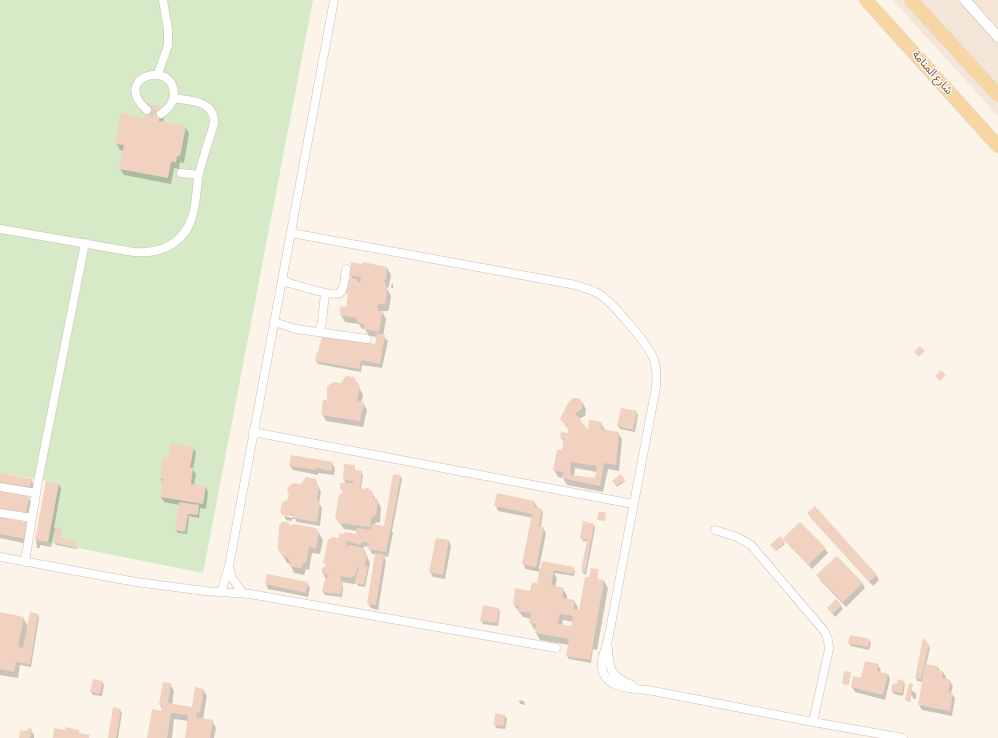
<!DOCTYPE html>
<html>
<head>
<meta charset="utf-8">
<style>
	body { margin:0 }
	canvas { display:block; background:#fcf4e8 }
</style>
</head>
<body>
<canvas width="998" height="738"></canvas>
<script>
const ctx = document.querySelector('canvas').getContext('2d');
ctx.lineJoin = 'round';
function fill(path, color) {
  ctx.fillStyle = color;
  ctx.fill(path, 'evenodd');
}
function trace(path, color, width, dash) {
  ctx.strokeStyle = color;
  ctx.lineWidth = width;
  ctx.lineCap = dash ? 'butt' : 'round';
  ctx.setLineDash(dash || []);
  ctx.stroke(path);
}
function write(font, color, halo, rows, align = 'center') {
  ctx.font = font + ' "Titillium Web","Noto Sans Arabic",sans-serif';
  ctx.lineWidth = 3;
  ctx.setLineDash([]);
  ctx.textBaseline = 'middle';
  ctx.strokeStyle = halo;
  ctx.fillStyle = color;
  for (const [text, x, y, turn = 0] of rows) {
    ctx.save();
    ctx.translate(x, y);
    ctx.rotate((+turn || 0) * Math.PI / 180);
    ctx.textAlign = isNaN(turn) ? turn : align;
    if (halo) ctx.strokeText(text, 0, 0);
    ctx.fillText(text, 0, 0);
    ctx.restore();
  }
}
fill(new Path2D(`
	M893 0H998V116L919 29Z`), '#f3e5d7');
fill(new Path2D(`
	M0 0H313L203 573 48 542 59 483 0 473Z`), '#d6eac7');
fill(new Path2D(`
	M161 108 165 115 163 122 185 127 189 133 184 163 180 162 179 169 174 168 171 184 124 175 120 169 124 151 120 150 116 143Z
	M352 263 387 268 391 275 389 286 387 289 391 296 389 309 388 311H382L386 319 383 336 388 341 382 368 362 365 361 372 318 364 316 361 376 345 377 337 369 336 365 329H362L359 324 345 322 341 315 346 308 349 296 346 292 352 279 350 275Z
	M392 283 393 285V289L391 287Z
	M358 385 363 395 361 403H363L367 410 363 427 326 421 322 414 327 401Z
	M582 402 586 409 585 416 579 419 589 433 601 423 605 430 618 433 622 439 619 471 608 469 603 492 567 485 563 478 558 477 554 470 563 451 564 443 561 437 568 434 569 430 561 419ZM575 468 597 472 596 479 574 476Z
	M636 412 638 415 635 432 620 429 618 426Z
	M193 448 196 452 193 470 196 474 194 485 206 487 208 492 206 509 200 508 199 518 189 516 187 534 178 533 176 530 179 505 164 502 161 497 163 483 161 479 168 459Z
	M332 463 335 468 334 475 318 473V475L293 470 290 466Z
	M354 466 356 471 361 472 363 475 361 489 372 493 381 507 380 522 375 523V526L386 527 400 476 402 479 392 531 393 533 388 557 384 556 386 561 378 610 371 608 368 603 376 554H372L369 547 364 546V549L370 563 365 587 358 586 357 583 354 584 342 582 343 588 342 597 325 595 323 592 326 580 323 573 327 566 324 562 340 539 357 536 358 531 344 529 336 518 346 484 344 480Z
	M0 474 31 480 34 485 33 492 0 486Z
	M621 476 625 481 617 487 613 481Z
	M315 480 321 492 319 503 322 508 320 526 297 522 295 519H293L291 521 286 520 284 516 293 518V516L283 514V515L281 512 288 502 290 495 288 492 301 485Z
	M59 484 61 489 54 528 61 530 60 536 56 535 54 532 51 547 40 545V548H37L36 540Z
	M0 492 28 497 31 502 29 518 0 513Z
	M534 502 537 507V509L542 510 543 513 541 527 543 528 546 533 539 569 573 567 575 571 574 576 554 573 557 578 555 587 563 589 567 595V599L574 601 578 607 577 611H580L590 578 598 570 597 580 604 581 608 588 597 650 593 649 591 663 569 659 567 656 569 645 540 640 536 633V630L534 629 530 622 531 619 523 617 514 605 531 592 538 584 540 572 526 569 523 564 533 518 498 511 496 506ZM563 620 573 622 572 627 562 625Z
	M808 513 876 575 879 580 873 586 811 518Z
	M0 518 29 523 28 544 0 538Z
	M594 525 595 528 586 575 584 574 582 571 588 542 583 541 581 538Z
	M290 527 319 533 323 540 320 554 312 553 309 570 306 569 304 575 294 573 291 566V564L287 563 279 549Z
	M780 538 785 544 776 551 772 545Z
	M784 539 825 549 828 553 812 569 787 543Z
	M449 541 451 546 445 579 433 577 430 572Z
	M55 543 78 548 77 549 56 545Z
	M818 575 862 583 865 588 846 607 820 580Z
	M307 583 310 588 308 597 268 589 266 584Z
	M841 606 843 609 835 617 828 609Z
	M498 609 500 612 498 626 483 624 481 620Z
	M0 613 23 618 28 626 38 615 39 618 31 667 20 665 18 678 0 675Z
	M869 640 871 643 869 650 851 646 849 643Z
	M928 645 930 648 926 665 938 667 940 671 943 672 946 677 945 680 950 681 953 686 951 693 955 698 952 716 922 710 919 705 923 682 917 681 916 677Z
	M878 665 881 670 880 673 888 674 890 679 885 700 855 692 852 687Z
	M102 681 104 685 102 696 93 695 91 692Z
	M904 682 905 685 903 696 894 694 892 691Z
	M170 684 174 691 172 705 192 708 203 690 207 696 203 719 212 721 216 728 214 738H186L189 721 174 719 172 738H148L162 712V709L160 705Z
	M912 685V691L916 693V699H914L911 695 910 702 907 701 906 700Z
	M519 700 524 701 525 705 520 704Z
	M120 710 122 713 118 738H109Z
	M505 716 507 719 505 729 496 728 495 725Z
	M31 730 34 735V738H20Z`), '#0003');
fill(new Path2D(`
	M148 104 161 107 159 121 186 126 180 156H177L176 162H171L168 178 119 169 124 145 115 144 121 113 145 118Z
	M351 262 362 264 363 262 387 267 386 279 384 281 387 288 386 302 384 304H378V311H383L379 332 364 329V324L357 322V318L340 315V306L346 307 348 294 345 292 347 282 351 278 357 279V282H360L361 277 349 275Z
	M377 333 385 335 380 364 361 360 359 369 315 361 317 352 318 353 322 334 375 344Z
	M920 346 925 351 919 357 914 352Z
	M941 370 946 375 940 381 935 376Z
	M346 376 354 377 360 387 357 401 364 402 360 421 321 415 323 400H327V386L334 382 341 383Z
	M573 398H579L582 402V409L575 413 588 430 589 420 602 422 601 429 619 432 616 465 604 463 600 486 562 478 563 472 553 470 557 450H562L564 438H560L561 432 568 433V429L560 419 568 403ZM571 462 597 466 595 478 570 475Z
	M621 408 637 411 633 430 617 426Z
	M170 443 194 447 190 467 193 468 191 484 206 486 203 504 160 497 163 479H160L163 457 168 458Z
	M291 455 333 462 331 471 316 468V470L289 466Z
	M344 464 355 465V470L362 471 360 489 368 488 373 492V498L378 499 376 515 372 517 370 527 339 523 335 518 339 494H342V490L340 488V483H353V481L343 480Z
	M0 473 32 479 30 487 0 482Z
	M393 474 401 475 386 552 368 549 369 543 362 542 361 545 349 542 347 540 346 547 350 545 364 548V553L367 555 365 566H368L364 585 355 583 359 567H357L356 574 350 578 340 576 342 584 341 594 322 592 324 582 329 575 322 573V568L326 566V564L323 563 328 540 332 537 339 538V533L344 534 345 532 356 534 357 528 371 530 372 524 384 526Z
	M621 474 625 480 616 486 612 481Z
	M306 477 315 479 317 481 316 485 319 486 317 501 320 502 317 522 293 518V515L290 514 288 516 282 515V513L280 512 282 503 284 501H287L289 493 287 492 288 487 293 483 301 484Z
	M46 481 59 483 48 542 35 540Z
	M0 491 29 496 26 513 0 509Z
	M497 493 535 501 534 507 542 509 539 526 544 527 536 567 522 564 532 514 494 506Z
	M179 502 199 505 198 515 188 514 185 532 175 530Z
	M815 506 877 575 869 582 807 513Z
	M599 511 606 513 605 521 597 520Z
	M0 517 29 523 26 539 0 534Z
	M583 521 594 524 585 572 581 571 587 540 580 538Z
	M282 522H288L290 526 294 524 316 528 319 532 316 548 309 547 306 563H303L302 567 300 568 289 566 290 561 288 560 289 558 282 556 278 549 279 526Z
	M800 522 826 548 808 565 783 538Z
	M55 527 61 529 60 536 54 534Z
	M54 536 77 541 76 547 53 542Z
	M780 536 785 542 775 551 770 545Z
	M436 538 449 540 443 575 429 572Z
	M375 553 384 555 376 605 367 604Z
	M837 556 863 583 843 602 816 575Z
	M542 561 574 567 573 574 554 570 551 585 564 588 562 598 575 600 573 609 579 610 585 577H589L591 568 599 569 597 579 604 580 590 660 566 656 569 639 535 633 536 624 529 623 531 613 518 611 519 606 513 605 515 588 530 591 532 582 537 583 540 568H541ZM560 614 573 616 571 626 558 624Z
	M267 574 308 582 306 593 265 584Z
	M836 599 842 605 833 614 827 608Z
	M483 605 499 608 497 623 480 621Z
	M0 612 24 617 18 647 23 648 30 612 38 614 30 664 16 662 14 672 0 669Z
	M850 635 870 639 868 647 848 643Z
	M923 638 929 644 921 679 915 678Z
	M865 661 879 664 877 671 888 674 883 695 851 687 853 676 861 678Z
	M925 664 938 666 937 670 943 671 942 678 951 680 948 692 953 693 950 711 918 705Z
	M844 671 851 672 849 685 842 684Z
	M93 679 103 681 100 694 90 692Z
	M898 679 904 681 902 693 891 691 893 683 897 684Z
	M163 682 171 683 168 703 192 707 195 687 204 689 200 713 197 712 196 717 213 720 210 738H185L188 715 171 713 167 738H147L152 709 161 711 162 706 159 705Z
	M909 683 913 684 910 701 905 700Z
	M113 707 121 709 116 738H108Z
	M495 713 505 715 504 726 494 725Z
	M65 727 79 730V733L90 735 89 738H53L54 728 65 730Z
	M28 728 32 729 30 738H19L20 730 27 731Z`), '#f1d2c1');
trace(new Path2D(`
	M147 110 155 114H161`), '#dacec1', 8, [8, 4]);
const minor = new Path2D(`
	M158 74 168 45V29L163 0
	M147 110C110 78 173 58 174 94 174 103 168 109 161 114
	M181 173 199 175
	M0 229 134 252C160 254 184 244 192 217 197 203 196 188 199 174 203 157 209 140 214 124 215 100 191 101 174 98
	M291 233 576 285C584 288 592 290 599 294 611 301 650 346 654 360 657 369 657 378 656 387L608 640C606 647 603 654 602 661 599 688 630 689 648 690L813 722 903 738
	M282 281C291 283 334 298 340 293 345 288 345 275 346 269
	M274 322 296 329 367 339
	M319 332 322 322 325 293
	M253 432 633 504
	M0 487 36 493
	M0 513 32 518
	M715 530 737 537 751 545 825 632 828 640 829 649 813 722
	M0 557 136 582 205 591 250 594 556 648
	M25 562 38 481 85 243
	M229 566 232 578 243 593
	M221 592 229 566 334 0
	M608 649C609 670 611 677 632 685`);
const tertiary = new Path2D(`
	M965 0 998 37`);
const primary = new Path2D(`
	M866 0 998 146
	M911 0 998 95`);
trace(minor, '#cebbaf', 9);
trace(tertiary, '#cebbaf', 11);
trace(primary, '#dbd4d1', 14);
trace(minor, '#fff', 8);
trace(tertiary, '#fff', 10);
trace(primary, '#f8d6a3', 13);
write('11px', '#765a4d', '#fef8ef', [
	["شارع المنامة",932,73,48]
]);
</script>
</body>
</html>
